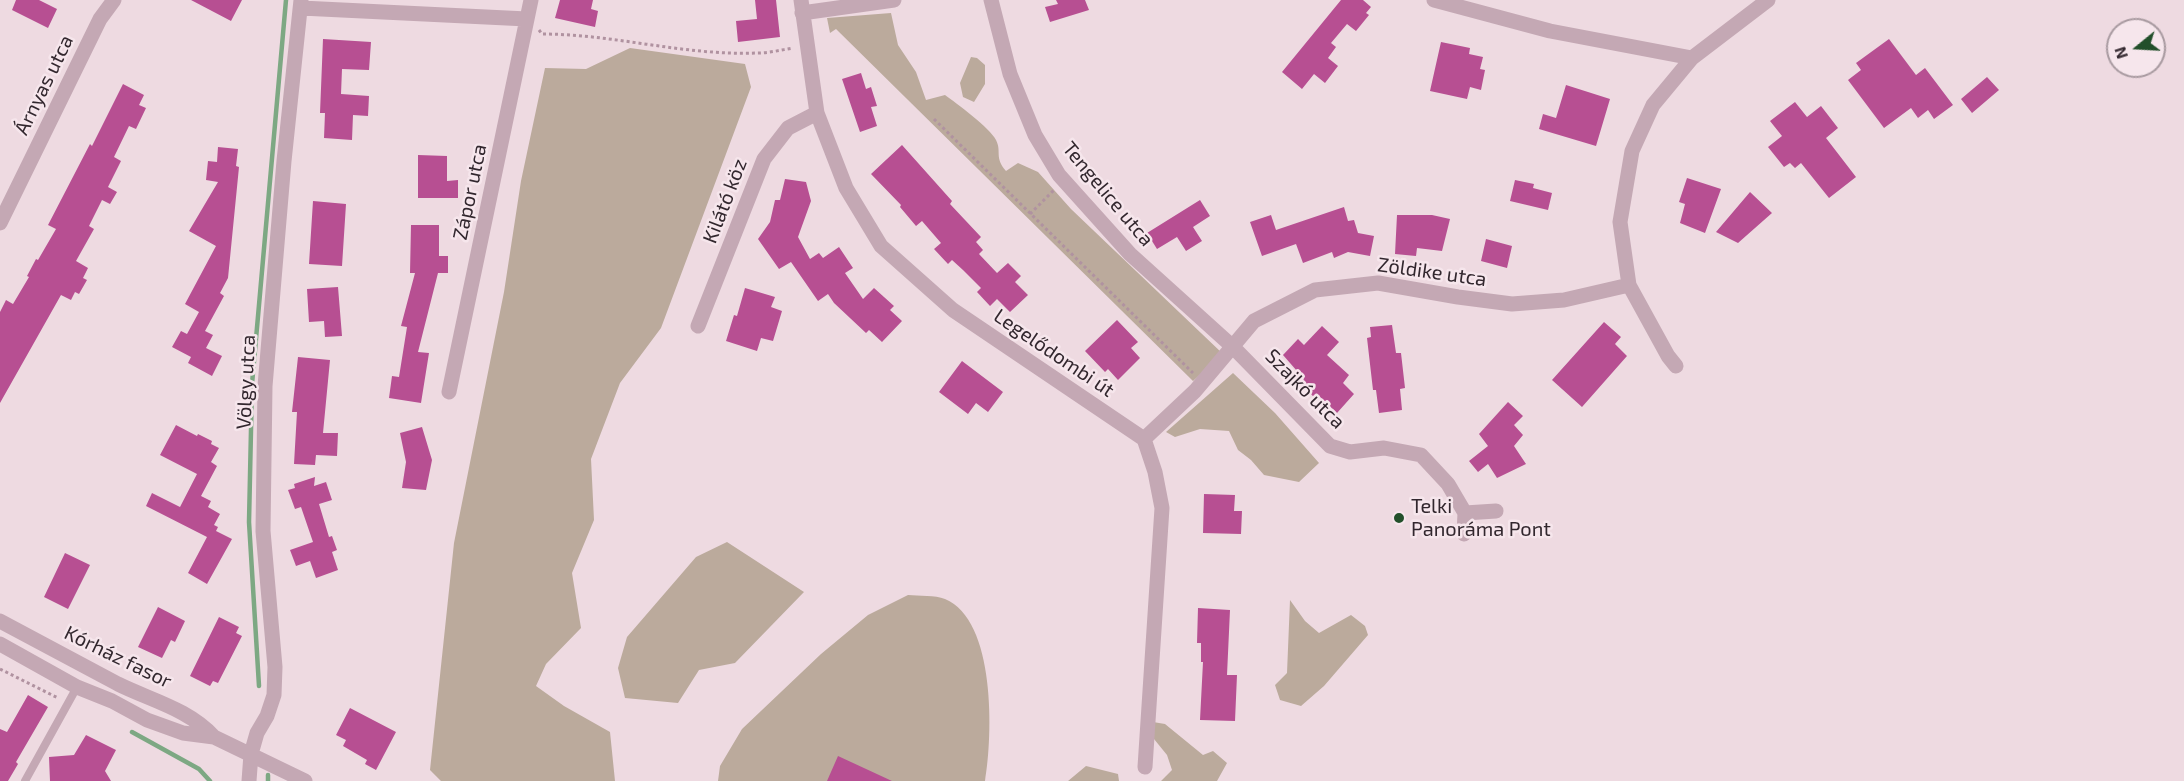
<!DOCTYPE html>
<html>
<head>
<meta charset="utf-8">
<style>
	body { margin:0 }
	#map { position:relative; width:2184px; height:781px; overflow:hidden; background:#eedae1; font-family:"Exo 2",sans-serif }
	canvas { display:block }
	.north { position:absolute; left:2106px; top:18px; width:60px; height:60px; box-sizing:border-box; background:#f6e6ec; border:2px solid #a89aa0; border-radius:50%; rotate:252deg; font-size:16px; font-weight:700; line-height:24px; text-align:center; color:#32272e }
	.north::after { content:''; display:block; margin:auto; width:21px; height:27px; background:#224f2a; clip-path:polygon(50% 0,100% 100%,50% 72%,0 100%) }
</style>
</head>
<body>
<div id="map">
<canvas width="2184" height="781"></canvas>
<div class="north">N</div>
</div>
<script>
const ctx = document.querySelector('canvas').getContext('2d');
ctx.lineJoin = 'round';
function fill(path, color) {
  ctx.fillStyle = color;
  ctx.fill(path, 'evenodd');
}
function trace(path, color, width, dash) {
  ctx.strokeStyle = color;
  ctx.lineWidth = width;
  ctx.lineCap = dash ? 'butt' : 'round';
  ctx.setLineDash(dash || []);
  ctx.stroke(path);
}
function write(font, color, halo, rows, align = 'center') {
  ctx.font = font + ' "Exo 2",sans-serif';
  ctx.lineWidth = 5;
  ctx.setLineDash([]);
  ctx.textBaseline = 'middle';
  ctx.strokeStyle = halo;
  ctx.fillStyle = color;
  for (const [text, x, y, turn = 0] of rows) {
    ctx.save();
    ctx.translate(x, y);
    ctx.rotate((+turn || 0) * Math.PI / 180);
    ctx.textAlign = isNaN(turn) ? turn : align;
    if (halo) ctx.strokeText(text, 0, 0);
    ctx.fillText(text, 0, 0);
    ctx.restore();
  }
}
fill(new Path2D(`
	M891 13 898 45 916 72 926 100 945 95C956 103 990 128 996 140 1002 152 994 157 1006 171L1018 163 1038 172 1071 209 1223 354 1193 381 836 29 830 33 827 18Z
	M630 48 745 64 751 87 661 328 620 383 591 459 594 520 572 573 581 628 546 664 536 686 564 706 610 732 615 781H441L430 770 454 543 504 292 521 181 545 68 586 69Z
	M971 57 977 58 985 65V84L974 102 963 97 960 83Z
	M1233 373 1275 413 1319 463 1299 482 1264 475 1251 460 1238 450 1229 431 1200 429 1175 437 1166 432Z
	M727 542 804 592 735 663 699 670 678 703 625 698 618 668 627 637 696 557Z
	M908 595C919 596 935 595 945 599 996 620 993 736 985 781H718L720 766 742 729 821 654 868 615Z
	M1290 600 1305 621 1319 633 1351 615 1365 626 1368 635 1324 686 1301 706 1280 700 1275 685 1287 673Z
	M1153 722 1165 724 1203 755 1213 751 1227 763 1217 781H1161L1172 770 1167 755 1154 739Z
	M1086 766 1118 774 1119 781H1068Z`), '#bbaa9c');
trace(new Path2D(`
	M259 686 249 522 252 384 286 0
	M132 732 199 769 210 781
	M268 781V775`), '#7da883', 4.5);
fill(new Path2D(`
	M16 0H39L57 9 48 28 12 10Z
	M191 0H242L231 21Z
	M560 0H593L591 9 598 11 595 27 555 18Z
	M755 0H776L780 37 738 42 736 21 757 19Z
	M1056 0H1085L1089 10 1050 22 1045 7 1058 4Z
	M1341 0H1363L1371 7 1366 13 1369 15 1356 31 1347 24 1331 43 1336 47 1328 58 1338 66 1325 83 1314 74 1302 89 1282 72Z
	M323 39 371 42 369 70 342 69 341 94 369 96 368 116 353 115 352 140 324 138 325 113H320Z
	M1889 39 1916 75 1925 68 1953 105 1934 119 1928 110 1918 118 1911 108 1884 128 1848 80 1861 70 1856 63Z
	M1441 42 1470 48 1469 54 1483 57 1480 69 1485 70 1481 90 1470 87 1467 99 1430 91Z
	M861 73 866 89 871 87 877 106 871 107 877 126 860 132 842 79Z
	M1987 77 1999 90 1972 113 1961 99Z
	M123 84 144 95 139 105 146 108 136 129 129 126 114 157 121 161 108 187 117 192 110 204 102 200 89 226 94 229 76 261 88 268 83 278 87 280 79 294 75 292 71 300 61 295 0 403V312L6 300 13 304 29 277 27 276 36 259 38 260 56 229 48 225 90 144 92 146Z
	M1566 85 1610 99 1596 146 1539 129 1543 114 1556 118Z
	M1795 102 1807 117 1821 106 1838 128 1826 138 1856 177 1829 198 1801 163 1795 168 1790 163 1784 167 1768 147 1782 136 1770 121Z
	M902 145 952 201 950 204 981 237 976 242 983 250 979 254 997 273 1008 263 1021 276 1015 282 1028 295 1010 312 997 299 990 306 977 292 981 288 963 270 952 260 948 264 934 249 941 243 922 221 916 226 900 207 901 205 871 174Z
	M218 147 238 149 236 166 239 167 228 278 220 293 224 296 205 331 213 335 206 348 222 356 212 376 188 363 191 357 172 347 181 331 187 334 199 312 185 304 216 246 189 231 218 182 206 180 208 161 217 162Z
	M418 155 447 156V181L458 180V198H418Z
	M1687 178 1721 189 1705 233 1680 223 1685 204 1679 202Z
	M785 179 806 182 811 201 798 237 810 259 819 253 823 258 839 247 853 268 845 273 863 299 874 288 894 306 890 310 902 321 882 342 869 330 866 333 834 303 828 294 818 301 791 262 779 269 758 239 770 222 775 200H780Z
	M1515 180 1534 184 1533 188 1552 193 1548 210 1510 201Z
	M1750 192 1772 213 1738 243 1716 232Z
	M1200 200 1210 216 1193 227 1202 241 1186 251 1177 237 1157 249 1147 233Z
	M313 201 346 204 342 266 309 264Z
	M1344 207 1348 221 1354 220 1358 233 1374 236 1370 256 1348 252 1334 258 1332 252 1303 263 1296 244 1262 256 1250 222 1271 215 1276 230Z
	M1397 215H1432L1450 219 1442 251 1417 248 1416 256 1395 254Z
	M411 225H439V256H448V273H438L418 352 429 353 421 403 389 398 392 376 399 377 407 327 401 326 415 273H410Z
	M1486 239 1512 246 1507 268 1481 261Z
	M338 287 342 336 325 337 324 321 309 322 307 289Z
	M745 288 775 297 771 307 782 311 773 341 761 338 757 351 726 341 734 315 737 316Z
	M1117 320 1138 342 1131 348 1140 358 1118 380 1108 369 1105 372 1085 351Z
	M1604 322 1621 337 1615 344 1627 356 1582 407 1552 380Z
	M1392 325 1396 353H1401L1405 388 1400 389 1402 410 1379 413 1376 390H1373L1367 338 1371 337 1370 327Z
	M1322 326 1339 342 1327 355 1349 375 1343 383 1354 394 1337 413 1317 394 1314 397 1300 384 1304 379 1283 355 1298 339 1304 345Z
	M298 357 330 360 323 433H338L337 456 316 455 315 465 294 464 297 412H292Z
	M962 361 1003 392 988 412 976 403 968 414 939 392Z
	M1508 402 1523 416 1514 425 1523 435 1514 446 1526 464 1497 478 1488 464 1478 472 1469 461 1488 446 1479 434Z
	M176 425 197 436 198 434 212 441 211 444 219 448 211 462 217 466 201 496 211 501 208 507 220 514 214 525 218 527 216 531 232 539 207 584 188 573 207 537 146 506 152 493 180 507 197 474 160 455Z
	M422 427 432 460 426 490 402 488 406 462 400 433Z
	M315 477 314 486 326 482 332 500 319 504 329 537 332 536 337 550 332 552 338 570 316 578 310 561 296 566 290 550 313 542 301 507 295 509 288 490 295 488 294 484Z
	M1204 494 1235 495 1234 511H1242L1241 534 1203 533Z
	M65 553 90 565 68 609 44 597Z
	M158 607 185 621 175 642 171 640 162 658 138 647Z
	M1198 608 1230 610 1227 675H1237L1235 721 1200 720 1203 662H1201V643H1197Z
	M219 617 239 627 236 633 242 636 218 683 213 681 210 686 190 676Z
	M28 695 48 707 16 762 18 764 8 781H0V729L7 732Z
	M350 708 396 732 376 770 365 764 367 760 343 746 346 740 336 735Z
	M86 735 116 750 105 771 111 781H50L49 757 74 755Z
	M838 756 892 781H827Z`), '#b74f92');
trace(new Path2D(`
	M539 30 542 34C614 34 685 56 757 53 769 53 781 50 793 48
	M934 119 1193 373
	M1030 214 1054 190
	M0 669 58 698`), '#b092a0', 3, [3, 3]);
trace(new Path2D(`
	M25 781 77 687`), '#c4a8b4', 8);
trace(new Path2D(`
	M801 0 817 113 846 188 881 246 953 310 1144 439 1155 472 1162 508 1145 767
	M991 0 1010 74 1035 135 1059 175 1130 254 1233 347 1330 446 1350 452 1384 448 1421 455 1448 484 1465 513 1464 534
	M1434 0 1550 31 1692 58
	M301 8 527 19
	M802 13 894 0
	M0 223 100 19 114 0
	M698 326 764 159 788 128 817 113
	M1676 366 1668 356 1629 285 1620 222 1632 151 1653 105 1692 58 1768 0
	M449 392 531 0
	M1144 439 1195 391 1254 321 1315 290 1378 283 1458 297 1512 304 1564 300 1629 285
	M1465 513 1496 511
	M0 621C40 642 79 663 118 684 150 700 189 709 214 737
	M0 644 77 687 112 701 147 720 183 733 214 737 305 781
	M249 781 251 754 257 733 267 716 274 695 275 667 263 531 265 386 284 161 301 0`), '#c4a8b4', 15);
for (const [x, y, r, color] of [
	[1399,518,6,"#224f2a"]
]) {
  const dot = new Path2D();
  dot.arc(x, y, r, 0, 2 * Math.PI);
  ctx.fillStyle = color;
  ctx.fill(dot);
  trace(dot, '#f6e6ec', 2);
}
write('20px', '#32272e', '#f6e6ec', [
	["Árnyas utca",44,85,-64],
	["Zápor utca",470,192,-78],
	["Tengelice utca",1108,194,50],
	["Kilátó köz",725,201,-69],
	["Zöldike utca",1432,272,8],
	["Legelődombi út",1054,353,34],
	["Völgy utca",246,382,-87],
	["Szajkó utca",1305,389,45],
	["Kórház fasor",118,657,26]
]);
write('20px', '#32272e', '#f6e6ec', [
	["Telki",1411,506],
	["Panoráma Pont",1411,529]
], 'left');
</script>
</body>
</html>
